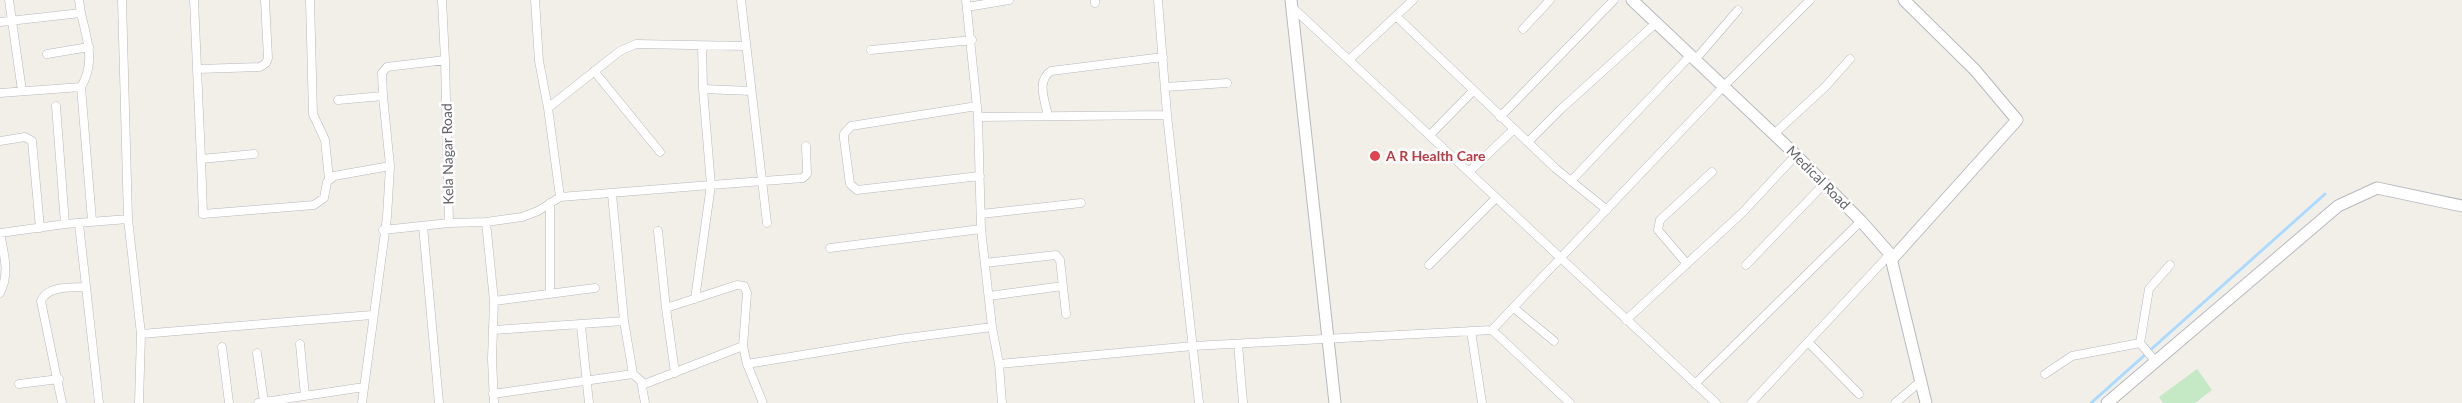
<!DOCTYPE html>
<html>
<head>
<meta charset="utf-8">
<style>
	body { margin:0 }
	canvas { display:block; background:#f1efe8 }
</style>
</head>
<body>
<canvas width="2462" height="403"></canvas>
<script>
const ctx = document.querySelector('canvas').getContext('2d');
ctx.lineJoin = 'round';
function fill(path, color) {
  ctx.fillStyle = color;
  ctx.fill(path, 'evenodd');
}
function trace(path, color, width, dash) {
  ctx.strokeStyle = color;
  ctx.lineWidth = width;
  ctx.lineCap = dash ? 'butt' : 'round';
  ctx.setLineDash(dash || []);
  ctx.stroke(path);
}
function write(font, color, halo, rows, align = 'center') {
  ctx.font = font + ' Lato,sans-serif';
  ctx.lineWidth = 5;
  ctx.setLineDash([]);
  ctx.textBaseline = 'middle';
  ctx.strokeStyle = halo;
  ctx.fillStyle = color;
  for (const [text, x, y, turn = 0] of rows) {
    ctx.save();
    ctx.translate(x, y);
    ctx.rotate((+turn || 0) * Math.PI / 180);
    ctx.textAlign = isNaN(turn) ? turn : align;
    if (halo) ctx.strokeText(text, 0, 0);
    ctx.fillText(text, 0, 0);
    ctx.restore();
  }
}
fill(new Path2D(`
	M2197 369 2212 390 2195 403H2163L2159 397Z`), '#c5e8c5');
trace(new Path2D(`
	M2091 403 2325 194`), '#aadaff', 3);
const street = new Path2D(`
	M9 0 22 91
	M194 0 201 159
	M310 0 313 114 325 140 329 179
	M442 0 445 60 449 223 486 222 494 301 492 359 494 403
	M535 0 539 61 548 108 620 51 636 44 746 46
	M741 0 767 223
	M966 0 978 117 981 229 992 327 999 364 1002 403
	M1095 0V3
	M1291 6 1716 403
	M967 7 1009 0
	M1396 16 1555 168 1607 210
	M0 22 81 13 79 0
	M1523 29 1550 0
	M871 50 972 40
	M47 54 89 47
	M1350 59 1413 0
	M1695 60 1738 10
	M198 69 260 67 266 63 268 58 265 0
	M594 71 660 152
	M81 87 92 221
	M1165 87 1227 83
	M703 89 751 91
	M0 93 81 87C96 62 87 40 81 13
	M383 96 390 166
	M338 100 383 96 382 73 387 67 445 60
	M56 106 65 224
	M977 106 851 126 844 134V139L850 184 857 190 980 176
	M548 108 560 197
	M1167 115 1199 403
	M1048 116C1045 100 1036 81 1051 71L1163 57
	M978 117 1167 115 1158 0
	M1500 117 1614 0
	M1774 134 1825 87 1850 59
	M1430 135 1473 91
	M0 141 25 137 32 141 40 228
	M1528 142 1561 109 1656 23
	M254 154 201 159 203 214 314 205 324 198 327 182 334 176 390 166 387 217 362 403
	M1469 172 1514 129
	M1571 181 1690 56
	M981 214 1081 203
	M128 219 141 334 139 403
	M486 222 522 217 538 211 560 197 711 185 703 89 702 46
	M79 224 99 403
	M423 226 439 403
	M383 230 449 223
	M658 231 666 308
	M0 233 65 224 128 219 122 0
	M830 248 981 229
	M985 263 1056 255 1060 260 1066 314
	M1687 264 1658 230 1660 220 1712 172
	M1429 265 1496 198
	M1746 265 1824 184
	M0 293C10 274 4 254 0 233
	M550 294V203
	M989 296 1063 286
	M695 299 711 185 803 178 807 174 806 146
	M494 301 595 288
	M1514 308 1554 341
	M1626 320 1743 212 1796 155
	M581 326 589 403
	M494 330 624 321 612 194
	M1492 330 1723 87 1810 0
	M1471 331 1482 403
	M141 334 372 315
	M1808 342 1859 394
	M300 344 305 396
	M1238 344 1243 403
	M222 347 229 403
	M257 353 264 402
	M2156 362 2140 343 2149 289 2170 265
	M747 364 900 339 992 327
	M999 364 1193 346 1492 330 1570 403
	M675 373 666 308 737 285 744 286 747 293 743 346
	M633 374 641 381 645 403
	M2045 374 2072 356 2140 343
	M19 384 59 379
	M1695 384 1861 221
	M642 385 743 346 747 364 763 403
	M493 394 633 374 624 321
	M62 403 41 301C48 285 70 288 86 287
	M258 403 364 387
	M1751 403 1890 254
	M1895 403 1921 381`);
const secondary = new Path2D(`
	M1291 0 1335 403
	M1632 0 1796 155 1861 221 1890 254 1926 403
	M1893 258 2017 120 1975 70 1904 0
	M2107 403 2338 206 2377 188 2462 206`);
trace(street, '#b5b8bc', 9);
trace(secondary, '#b6babf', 13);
trace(street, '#fff', 8);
trace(secondary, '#fff', 11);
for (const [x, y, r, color] of [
	[1375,156,6,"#e0444e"]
]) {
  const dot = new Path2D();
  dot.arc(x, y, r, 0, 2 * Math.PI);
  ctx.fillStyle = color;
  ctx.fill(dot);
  trace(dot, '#fff', 2);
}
write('14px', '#5f6368', '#fff', [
	["Kela Nagar Road",448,154,-91],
	["Medical Road",1818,178,45]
]);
write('bold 14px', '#be3a42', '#fff', [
	["A R Health Care",1386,156]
], 'left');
</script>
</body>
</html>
